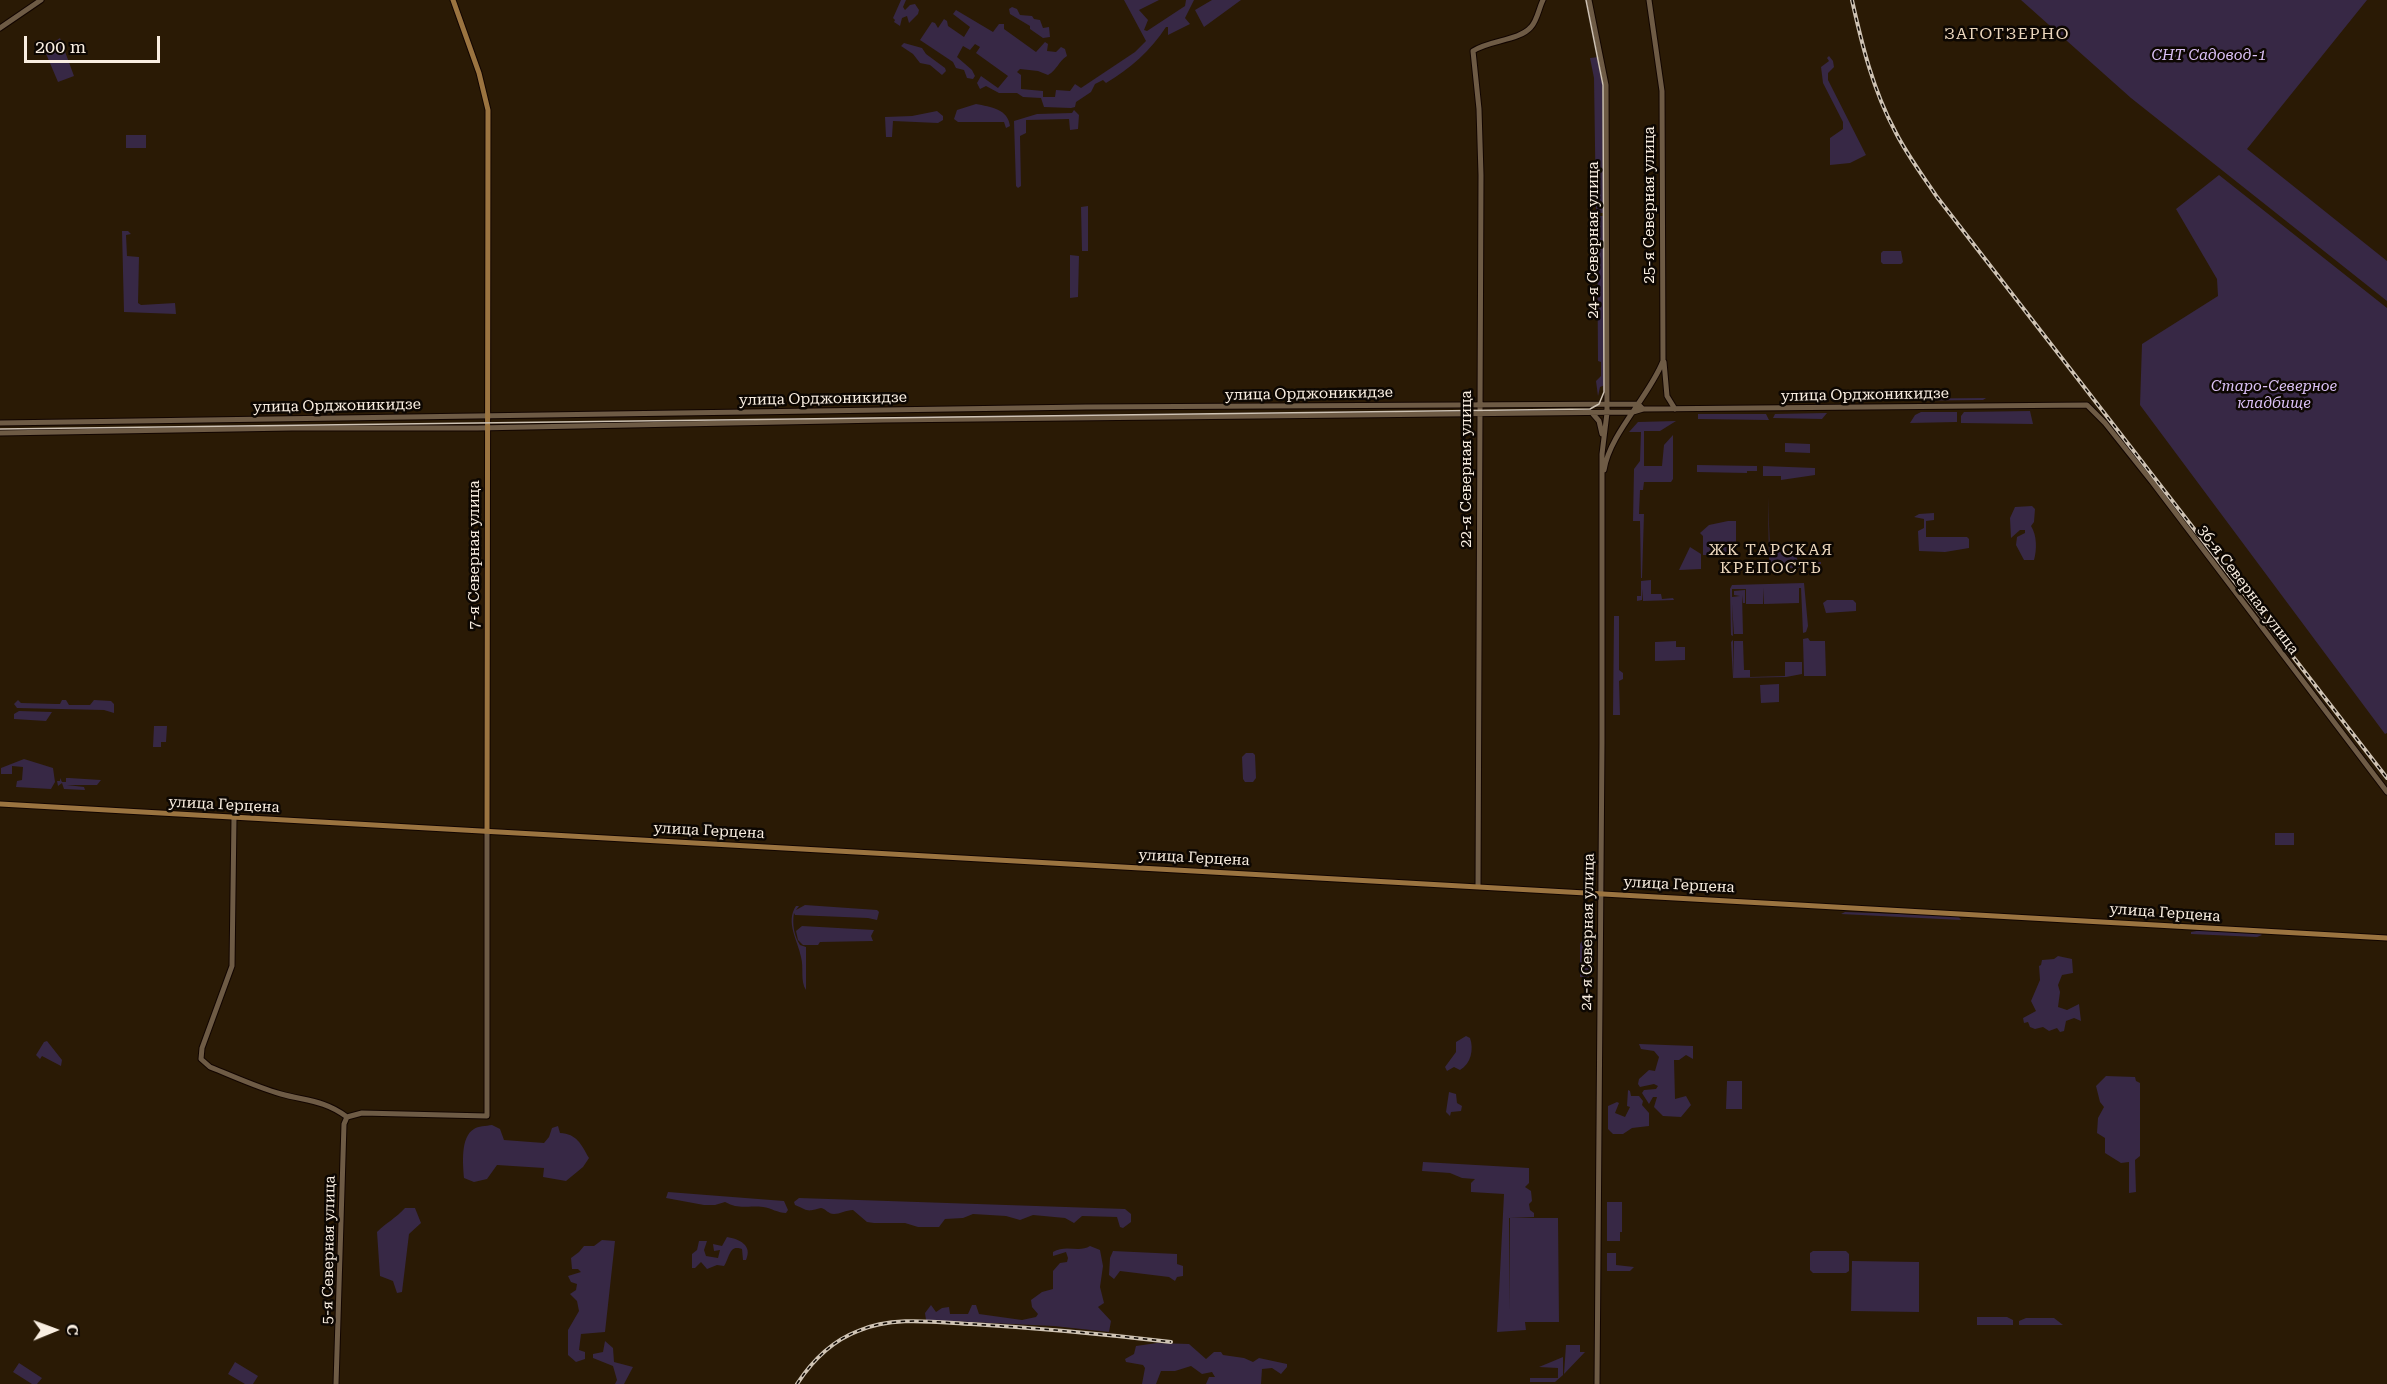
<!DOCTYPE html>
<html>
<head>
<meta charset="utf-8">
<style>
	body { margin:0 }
	#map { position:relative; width:2387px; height:1384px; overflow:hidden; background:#2a1a05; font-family:"Roboto Serif",serif }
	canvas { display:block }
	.north { position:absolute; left:24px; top:1300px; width:60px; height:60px; -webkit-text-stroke:4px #0d0702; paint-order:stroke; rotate:89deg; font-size:16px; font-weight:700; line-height:24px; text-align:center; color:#f9eee1 }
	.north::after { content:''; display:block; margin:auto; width:21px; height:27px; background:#f9eee1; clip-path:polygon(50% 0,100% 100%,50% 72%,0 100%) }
	.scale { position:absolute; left:24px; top:36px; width:136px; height:27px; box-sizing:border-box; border:3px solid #f9eee1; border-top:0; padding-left:8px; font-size:18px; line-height:21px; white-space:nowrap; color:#f9eee1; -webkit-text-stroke:4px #0d0702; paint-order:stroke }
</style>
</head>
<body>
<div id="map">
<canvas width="2387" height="1384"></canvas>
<div class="north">С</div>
<div class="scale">200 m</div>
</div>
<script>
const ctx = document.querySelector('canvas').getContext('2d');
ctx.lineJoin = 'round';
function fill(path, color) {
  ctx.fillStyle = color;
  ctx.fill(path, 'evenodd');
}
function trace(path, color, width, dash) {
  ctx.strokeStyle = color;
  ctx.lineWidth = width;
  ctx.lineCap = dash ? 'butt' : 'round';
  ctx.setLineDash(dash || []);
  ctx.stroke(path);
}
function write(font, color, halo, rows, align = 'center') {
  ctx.font = font + ' "Roboto Serif",serif';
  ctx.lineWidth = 5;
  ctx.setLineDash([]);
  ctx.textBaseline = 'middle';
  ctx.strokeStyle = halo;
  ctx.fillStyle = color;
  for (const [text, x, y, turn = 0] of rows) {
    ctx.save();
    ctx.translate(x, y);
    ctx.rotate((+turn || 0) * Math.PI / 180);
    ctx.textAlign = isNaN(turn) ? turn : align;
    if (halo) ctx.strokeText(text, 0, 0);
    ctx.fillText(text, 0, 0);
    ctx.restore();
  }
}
fill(new Path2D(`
	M901 0H906L903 7 905 10 910 5 915 4 919 10 918 14 909 23 907 16 902 18 900 26 894 22 895 20 893 18Z
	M1124 0H1159L1139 10 1148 20 1144 30 1147 31 1185 6 1186 0H1194L1185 18 1190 24 1168 35V27H1166C1151 50 1130 69 1106 83L1103 80 1095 84 1091 92 1076 102 1075 107 1071 108 1044 107 1041 98 1023 97 1017 93H999L986 86 980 89 977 83 981 76 998 88 1008 76 976 53 980 47 975 44 970 50 963 46 957 57 972 70 975 76 973 79 967 78 964 70 956 68 953 62 920 40 932 22 935 23 938 28 944 19 947 21 948 26 964 37 970 27 953 14 956 10 993 32 999 24H1004V29L1036 52 1045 42 1048 44 1047 51 1056 52 1061 47 1065 49 1067 56C1058 62 1057 70 1048 75L1038 71 1020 69 1017 72 1021 75V89L1043 91V97H1055L1056 90 1070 91 1075 84 1081 88 1135 52 1146 41Z
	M1212 0H1241L1204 27 1195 10Z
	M2021 0H2367L2247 149 2387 261V301L2131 98Z
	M1012 7 1017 9 1020 15 1032 16 1034 19 1040 20 1043 28 1049 27 1050 37 1043 38 1030 29V26L1010 14 1009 9Z
	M60 38 74 76 58 82 44 49Z
	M904 43 922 48 926 54 945 68 946 71 942 75 930 65 920 63 913 54 901 46Z
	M1829 56 1833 61 1834 67 1828 73V80L1866 155 1850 163 1830 165V138L1843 129V122L1823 83 1821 67 1829 61 1827 58Z
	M1599 57 1603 82 1604 213H1596L1594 78 1590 58Z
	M976 104C991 107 1008 109 1010 126L1006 128 1004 122H958L954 119 957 110Z
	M1074 110 1079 115 1078 129 1070 130 1069 119 1026 120V133L1020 136 1021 186 1018 188 1016 186 1014 121 1037 114 1072 113Z
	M937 111 943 116V120L938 123 893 121 892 137H886L885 117 912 116Z
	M126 135H146V148H126Z
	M2219 175 2387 308V733L2385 734 2140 405 2142 344 2218 296 2217 279 2176 209Z
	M1088 206V251H1082L1081 207Z
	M1597 216H1605V385L1600 387 1598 396 1596 381 1601 376V362L1598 361Z
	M122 231H128L131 234 126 235 127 256 139 257 138 303 141 305 175 303 176 314 124 312Z
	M1883 251H1901L1903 262 1901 264H1883L1881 262V253Z
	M1070 255 1079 256 1078 297 1070 298Z
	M1986 398 1983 400 1878 401 1876 399Z
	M2030 411 2033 424 1961 423V416L1964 412Z
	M1921 412H1957V422L1910 423 1915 415Z
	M1827 413 1822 419 1773 418 1775 414Z
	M1698 414H1766L1769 420 1698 419Z
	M1676 421 1660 431H1644V466H1662L1664 445 1673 435V479L1671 482H1644L1643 490H1640L1639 514H1644L1642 578H1641L1640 521H1633L1634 469 1640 461 1641 432H1629L1638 422Z
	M1785 443 1810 444V453L1785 452Z
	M1697 465 1757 466V471H1747V473L1697 472Z
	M1763 466 1815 468V475L1781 480V476H1763Z
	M1768 496 1770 552H1795L1798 562H1821V564H1803L1799 568H1788L1784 565H1772L1770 568H1766V564L1769 562Z
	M2032 506 2035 509 2034 522 2031 526C2037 535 2037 550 2034 560H2024L2016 545 2017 537 2025 533V530H2020L2011 538 2010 518 2015 507Z
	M1934 513V520L1926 521V537H1967L1969 539V548L1945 552 1919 551 1918 531 1924 528V519L1914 517 1919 514Z
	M1728 521H1736V546L1733 547V555H1703V536L1700 533 1709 525Z
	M1690 547 1701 554V569L1679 570Z
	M1651 580V594H1661L1662 599 1673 598 1674 600 1643 601V589L1642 600 1637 601V596H1641V581Z
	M1804 583 1808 626 1806 632 1803 633 1801 588H1799V603L1764 604V588L1763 604H1746V589H1732V597L1740 596 1734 595V591L1745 590V603H1743L1742 595 1743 634H1734L1732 604 1733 636 1731 635 1730 589 1732 585Z
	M1827 600H1853L1856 603V611L1826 613 1823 603Z
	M1614 616H1619V670L1623 673V679L1619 681 1620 715H1613Z
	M1808 638 1810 641H1825L1826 676H1804L1803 639Z
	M1733 640 1734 677V641H1743L1744 670H1750V677L1785 676V662H1802V674L1786 677 1733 678 1731 642Z
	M1676 641V647H1685V660L1655 661V642Z
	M1779 684V702L1761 703 1760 685Z
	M18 700 21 703 56 704H60L62 700H66L69 705H90L94 700 111 701 114 704V713L104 710 17 708 14 704Z
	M19 711 52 712 46 721 14 719V714Z
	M154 726H167L166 742H161V747H153Z
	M1246 753H1253L1255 755 1256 778 1253 782H1245L1243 779 1242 757Z
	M24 759 53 768 55 782 51 789 16 787 17 781 22 780 23 767 12 766V774H1V768Z
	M60 778 62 782H66V778H69L101 780 97 785H67L84 787 85 790 64 789 62 783 58 786 57 781H60Z
	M2275 833H2294V845H2275Z
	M805 905 877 910 879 912 877 920 868 918 795 915 794 913C792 924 794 936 800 945L806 947V990C800 981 804 968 801 957 798 941 785 922 796 906H799L796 910Z
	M1845 912 1958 916 1961 920 1841 914Z
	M802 926 874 930 871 936 873 941 820 942 818 945H803L798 940 796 931Z
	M2202 930 2260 933 2262 935 2257 937 2191 934V932Z
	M1582 941H1586L1589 944V977H1580V944Z
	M2058 956 2072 959 2073 973 2062 975 2058 985 2060 992 2058 1007 2067 1010 2079 1004 2081 1021 2074 1018 2066 1021 2064 1031 2060 1032 2057 1028 2049 1031 2043 1027 2035 1029 2030 1027 2028 1022 2024 1023 2023 1018 2036 1011 2031 1001 2040 980 2039 966 2041 965 2042 960 2054 959Z
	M1466 1036 1470 1038C1474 1049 1471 1064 1460 1070L1454 1067 1447 1071 1445 1067 1456 1052V1042Z
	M47 1041 62 1060 61 1066 42 1056 40 1059 36 1055 44 1042Z
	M1639 1044 1693 1046V1059L1686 1055 1679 1060H1674L1675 1099 1686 1096 1691 1105 1681 1117 1663 1116 1654 1107 1657 1097H1653L1649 1104 1642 1093 1644 1090 1656 1089 1658 1086 1654 1084 1640 1087 1638 1084 1639 1079 1649 1070 1655 1071 1659 1057 1654 1051 1641 1049Z
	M2106 1076 2135 1077 2136 1081 2140 1083V1156L2135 1160 2136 1192 2129 1193V1162L2121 1163 2105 1153V1138L2097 1133 2098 1118 2104 1107 2100 1102 2096 1086Z
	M1727 1081H1742V1109H1726Z
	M1628 1090 1630 1091 1631 1096H1639L1643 1101 1642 1105 1649 1113V1126L1632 1128 1623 1134H1613L1608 1129V1106L1617 1102 1619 1103 1615 1113 1625 1117 1630 1107 1627 1106Z
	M1449 1092 1456 1094 1457 1103 1462 1106 1461 1111 1451 1112 1450 1116 1446 1112Z
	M492 1125 500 1129 504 1140 544 1143 549 1137 552 1128 558 1126 560 1133C577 1134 581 1144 589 1158L583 1167 566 1181 543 1177 544 1168 497 1165 487 1179 474 1182 464 1178C463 1165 460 1137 474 1129 478 1126 486 1126 492 1125Z
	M1423 1162 1529 1168V1183L1525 1187 1531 1191 1532 1201 1529 1204 1530 1210 1534 1213V1217L1509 1218 1510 1311V1218H1558L1559 1322H1525L1526 1330 1497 1332 1504 1194 1471 1192V1183L1475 1179 1462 1178 1450 1173 1422 1171Z
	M668 1192 784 1201 788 1210 786 1213C778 1213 771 1208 763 1207 747 1205 740 1210 725 1202L715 1205H704L666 1198Z
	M799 1198 1125 1209 1131 1214V1222L1123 1228 1120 1227 1117 1217 1082 1216 1074 1223 1065 1218 1033 1215 1020 1220 1006 1216 973 1214 963 1218 945 1219 939 1227H918L905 1223H874L867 1222 853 1210C846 1210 840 1214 834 1214 828 1214 826 1209 821 1208 806 1212 809 1211 795 1205L794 1202Z
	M1607 1202H1622V1232H1620V1241H1607Z
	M405 1208H415L421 1223 409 1234 402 1292 397 1293 393 1281 380 1276 377 1232C386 1223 396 1218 405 1208Z
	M727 1237C739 1239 753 1245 746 1260H743L742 1249C729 1244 730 1257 724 1266L717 1265 707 1269 701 1262 695 1268H692V1254L697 1250 699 1241H707L704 1250 706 1256 718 1258 720 1250 714 1251 713 1244 722 1246Z
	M602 1240 615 1241 605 1332 581 1334 579 1350 585 1352V1359L576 1362 568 1355V1330L579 1311 577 1301 570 1294 576 1290 577 1284 571 1282 568 1276 581 1272 578 1269H572L571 1258 579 1252 584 1246H594Z
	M1090 1246 1100 1250 1103 1266 1100 1287 1104 1303 1098 1307 1111 1321 1109 1332 1054 1326 926 1320 925 1313 931 1305 936 1312 942 1308 949 1307 950 1314H968L972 1305H976L979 1314 1022 1320 1036 1317 1038 1314 1032 1307 1031 1300 1042 1292 1053 1289V1271L1060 1263 1067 1262 1068 1258 1066 1252 1053 1256V1252C1066 1244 1079 1253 1090 1246Z
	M1113 1251 1177 1254V1264L1183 1266V1276L1177 1277 1175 1281 1169 1277 1120 1271 1114 1279 1109 1275 1110 1258Z
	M1813 1251H1846L1849 1254V1271L1846 1273H1813L1810 1270V1253Z
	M1607 1253H1616V1265L1634 1267 1630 1271H1607Z
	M1852 1261 1919 1262V1312L1851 1311Z
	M1977 1317H2007L2013 1320V1325H1977Z
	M2026 1318H2054L2063 1325H2019V1321Z
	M605 1341 613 1348 614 1362 633 1367 624 1384H615L617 1380 613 1366 593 1358V1354L603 1352Z
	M1157 1343 1189 1344 1206 1359 1214 1352H1221L1223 1355 1244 1358 1253 1362 1259 1358 1287 1364V1367L1281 1374 1272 1368 1262 1369 1261 1384H1206L1209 1377H1215L1212 1372 1202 1374 1191 1366 1175 1371H1161L1156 1384H1142L1145 1368 1143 1365 1126 1362 1125 1359 1134 1354 1136 1346Z
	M1566 1345H1580V1352H1585L1564 1374Z
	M1563 1357V1375L1555 1382H1530V1378H1558V1368L1539 1367Z
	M235 1362 258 1376 253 1384H245L228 1374Z
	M19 1363 42 1378 37 1384H32L13 1372Z`), '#372845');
const secondary = new Path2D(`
	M1589 0 1606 85 1607 413 1602 454V743L1597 1384
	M0 28 41 0
	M1664 362 1667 396 1675 409
	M1593 414 1599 421 1602 434
	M0 423 1086 407 1638 404 1643 409
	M0 433 292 428H477L883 420 1633 412 1643 409 2087 405 2105 423 2152 482 2387 792
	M1604 470C1610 433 1649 397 1663 361L1662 91 1649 0
	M234 818 232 966 202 1048 201 1059 210 1067C233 1076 256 1087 281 1094 306 1101 324 1100 347 1117
	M1478 886 1481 175 1479 109 1473 51C1489 40 1519 41 1531 27 1537 21 1539 8 1543 0
	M347 1117 362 1113 487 1116V831
	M336 1384 344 1124 347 1117`);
const primary = new Path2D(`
	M453 0 479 73 488 110 487 831
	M0 804 2387 938`);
trace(secondary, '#120500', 7);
trace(primary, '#120500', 7);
trace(secondary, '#6e5b45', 5);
trace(primary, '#9b7440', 5);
trace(new Path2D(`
	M0 429 1590 409 1599 404 1604 392 1603 85 1586 0`), '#cfc3b4', 1.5);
const rail = new Path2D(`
	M1852 0C1862 45 1873 90 1895 131 1907 155 1923 176 1937 197L2387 778
	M797 1384C812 1361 832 1341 858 1331 893 1316 934 1322 971 1324 1038 1328 1104 1334 1171 1342`);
trace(rail, '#cfc3b4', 4);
trace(rail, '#0d0702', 1.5, [4.5]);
write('italic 15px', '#dbc1f6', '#0d0702', [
	["СНТ Садовод-1",2209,56],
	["Старо-Северное",2274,387],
	["кладбище",2274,404]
]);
write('15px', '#f9eee1', '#0d0702', [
	["25-я Северная улица",1650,205,-90],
	["24-я Северная улица",1594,240,-90],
	["улица Орджоникидзе",1309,394,-1],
	["улица Орджоникидзе",1865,395,-1],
	["улица Орджоникидзе",823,399,-1],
	["улица Орджоникидзе",337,406,-1],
	["22-я Северная улица",1467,469,-90],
	["7-я Северная улица",475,555,-90],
	["36-я Северная улица",2248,590,53],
	["улица Герцена",224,805,3],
	["улица Герцена",709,831,3],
	["улица Герцена",1194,858,3],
	["улица Герцена",1679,885,3],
	["улица Герцена",2165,913,4],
	["24-я Северная улица",1588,932,-89],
	["5-я Северная улица",329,1250,-89]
]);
ctx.letterSpacing = '1.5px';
write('16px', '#ecd7bd', '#0d0702', [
	["ЗАГОТЗЕРНО",2007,34],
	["ЖК ТАРСКАЯ",1771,550],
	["КРЕПОСТЬ",1771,568]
]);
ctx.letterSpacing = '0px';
</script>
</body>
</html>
